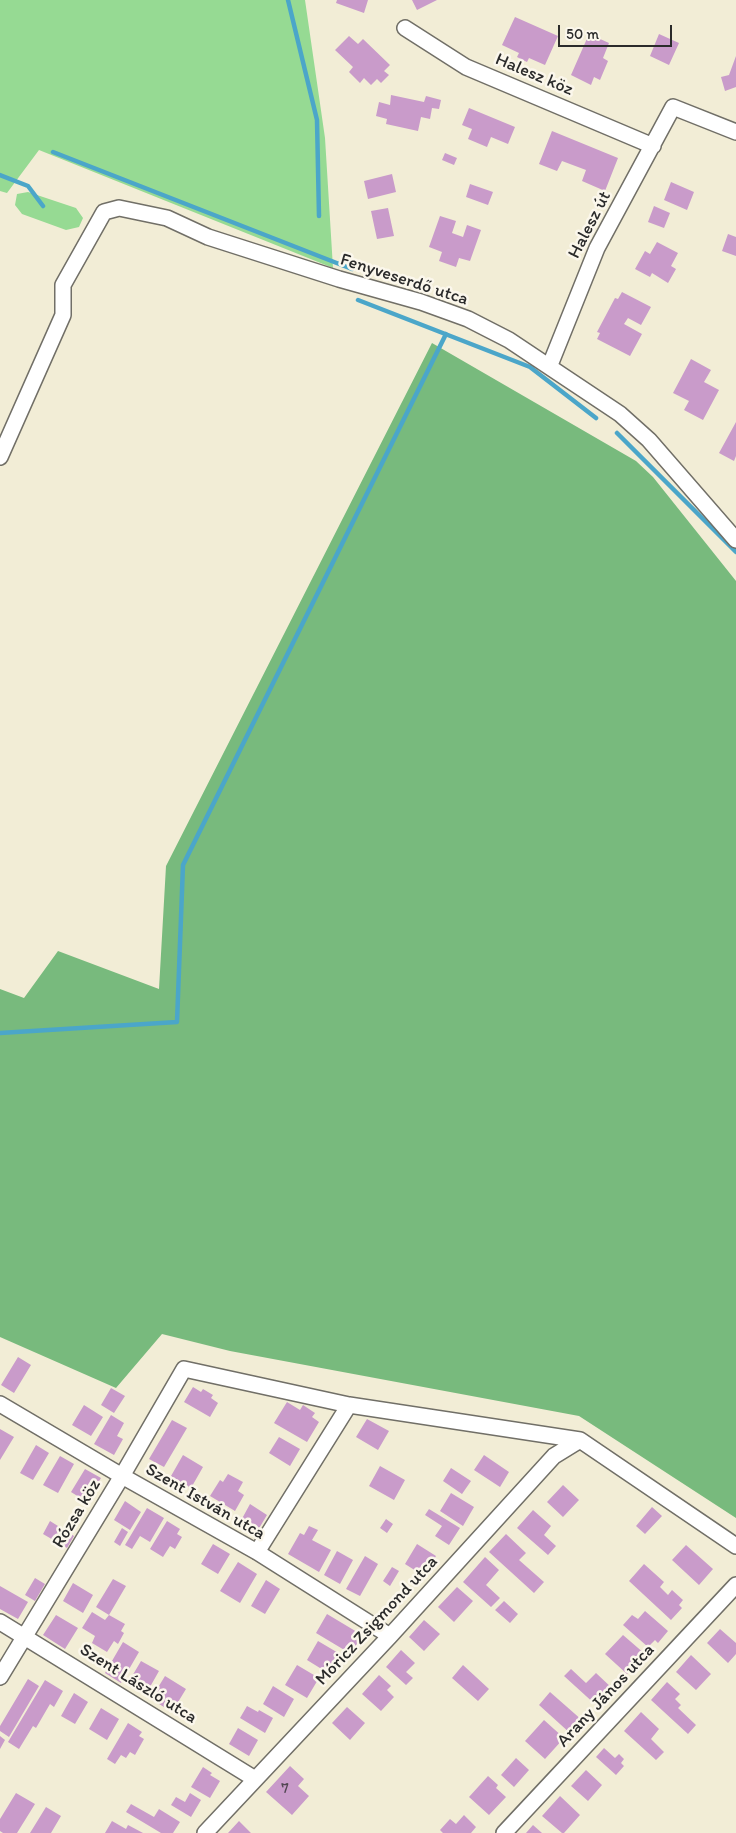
<!DOCTYPE html>
<html>
<head>
<meta charset="utf-8">
<style>
	body { margin:0 }
	#map { position:relative; width:736px; height:1833px; overflow:hidden; background:#f2edd6; font-family:Itim,sans-serif }
	canvas { display:block }
	.scale { position:absolute; left:558px; top:25px; width:114px; height:22px; box-sizing:border-box; border:2px solid #2b2b2b; border-top:0; padding-left:6px; font-size:15px; line-height:18px; white-space:nowrap; color:#2b2b2b; -webkit-text-stroke:4px #fbf7ec; paint-order:stroke }
</style>
</head>
<body>
<div id="map">
<canvas width="736" height="1833"></canvas>
<div class="scale">50 m</div>
</div>
<script>
const ctx = document.querySelector('canvas').getContext('2d');
ctx.lineJoin = 'round';
function fill(path, color) {
  ctx.fillStyle = color;
  ctx.fill(path, 'evenodd');
}
function trace(path, color, width, dash) {
  ctx.strokeStyle = color;
  ctx.lineWidth = width;
  ctx.lineCap = dash ? 'butt' : 'round';
  ctx.setLineDash(dash || []);
  ctx.stroke(path);
}
function write(font, color, halo, rows, align = 'center') {
  ctx.font = font + ' Itim,sans-serif';
  ctx.lineWidth = 5;
  ctx.setLineDash([]);
  ctx.textBaseline = 'middle';
  ctx.strokeStyle = halo;
  ctx.fillStyle = color;
  for (const [text, x, y, turn = 0] of rows) {
    ctx.save();
    ctx.translate(x, y);
    ctx.rotate((+turn || 0) * Math.PI / 180);
    ctx.textAlign = isNaN(turn) ? turn : align;
    if (halo) ctx.strokeText(text, 0, 0);
    ctx.fillText(text, 0, 0);
    ctx.restore();
  }
}
fill(new Path2D(`
	M0 0H305L325 138 333 268 39 150 7 193 0 191Z
	M28 192 76 208 83 218 79 227 66 230 22 214 15 205 17 194Z`), '#96da93');
fill(new Path2D(`
	M432 343 636 461 653 477 736 581V1518L579 1416 230 1351 162 1334 116 1388 0 1337V989L24 998 58 951 159 989 166 866Z`), '#78ba7d');
trace(new Path2D(`
	M288 0 317 120 319 216
	M53 152 352 269
	M0 175 28 186 43 206
	M358 300 530 367 596 418
	M617 433 736 552
	M0 1033 177 1022 183 865 446 334`), '#4ba6c9', 4.5);
fill(new Path2D(`
	M337 0H368L364 13 336 3Z
	M412 0H437L417 10Z
	M515 17 558 36 545 65 529 58 527 62 517 57 519 53 502 45Z
	M589 34 609 43 603 58 608 61 600 80 594 77 591 85 571 75Z
	M659 34 679 43 669 65 650 56Z
	M349 36 358 44 363 39 390 65 384 71 389 75 381 83 377 79 371 85 364 78 360 83 349 72 353 67 335 50Z
	M736 56V87L725 91 721 77 729 75Z
	M391 95 424 102 426 96 441 100 439 109 432 108 430 119 421 117 418 131 386 124 387 119 376 116 379 102 390 105Z
	M469 108 515 127 508 144 491 137 487 147 468 139 472 129 462 125Z
	M552 131 618 158 605 191 582 181 586 170 562 161 557 171 539 164Z
	M445 153 457 158 454 165 442 160Z
	M392 174 396 192 368 199 364 181Z
	M671 182 694 192 687 210 664 200Z
	M470 184 493 192 488 205 466 197Z
	M654 206 670 213 664 228 648 222Z
	M388 208 394 236 377 239 371 211Z
	M440 216 456 221 452 233 463 237 467 225 481 230 470 261 459 258 456 267 439 261 442 252 429 247Z
	M728 234 736 237V256L722 251Z
	M657 242 678 253 671 266 676 269 668 283 652 273 650 277 635 269 645 251 650 254Z
	M622 292 651 307 641 325 628 318 624 324 642 334 630 356 597 339 600 333 597 332 615 298 618 299Z
	M691 359 711 370 704 382 719 390 703 420 684 410 689 401 673 393Z
	M736 422V456L734 461 719 453Z
	M18 1357 31 1365 14 1393 1 1385Z
	M193 1387 201 1392 203 1389 213 1395 211 1398 218 1403 210 1417 184 1402Z
	M111 1388 125 1396 114 1413 101 1405Z
	M287 1402 300 1410 303 1405 315 1413 312 1417 319 1422 307 1442 274 1423Z
	M84 1405 103 1417 91 1436 72 1425Z
	M111 1415 124 1423 117 1436 123 1439 114 1455 94 1444Z
	M367 1419 389 1431 378 1450 356 1437Z
	M172 1420 187 1428 164 1467 149 1459Z
	M0 1429 14 1437 0 1460Z
	M279 1437 300 1449 290 1466 269 1453Z
	M36 1445 49 1453 33 1480 20 1473Z
	M183 1455 203 1467 191 1488 171 1476Z
	M484 1455 509 1472 500 1487 474 1470Z
	M60 1456 74 1464 58 1493 43 1485Z
	M380 1466 405 1480 394 1500 369 1486Z
	M451 1468 471 1481 462 1494 443 1481Z
	M85 1469 101 1478 87 1502 71 1492Z
	M228 1474 243 1482 238 1491 244 1495 235 1511 210 1496 220 1480 223 1482Z
	M563 1485 579 1500 563 1517 547 1502Z
	M451 1493 474 1507 463 1526 440 1511Z
	M125 1501 141 1512 130 1530 114 1520Z
	M250 1504 267 1515 255 1535 238 1526Z
	M652 1507 662 1516 645 1534 636 1526Z
	M147 1508 164 1518 150 1542 140 1536 132 1549 125 1545Z
	M429 1509 460 1528 449 1545 435 1536 442 1526 425 1515Z
	M533 1510 551 1526 544 1535 556 1546 548 1555 517 1528Z
	M386 1519 393 1524 387 1533 380 1528Z
	M50 1521 74 1536 67 1548 43 1534Z
	M167 1521 180 1529 177 1534 182 1537 175 1549 170 1546 163 1557 150 1549Z
	M309 1526 318 1530 312 1540 331 1550 319 1572 288 1554 300 1533 304 1535Z
	M122 1528 128 1532 120 1546 114 1542Z
	M506 1534 526 1553 519 1560 544 1582 534 1593 489 1552Z
	M213 1544 230 1554 218 1574 201 1564Z
	M417 1544 436 1556 424 1576 405 1564Z
	M686 1545 713 1569 699 1585 672 1560Z
	M337 1551 353 1560 340 1584 324 1575Z
	M365 1556 378 1564 360 1596 346 1589Z
	M485 1557 499 1570 486 1585 500 1598 491 1607 463 1582Z
	M238 1562 257 1574 240 1603 220 1591Z
	M644 1564 664 1582 660 1587 668 1595 672 1590 683 1600 679 1605 682 1608 671 1620 629 1581Z
	M392 1567 399 1571 390 1586 383 1581Z
	M35 1578 45 1584 35 1601 25 1595Z
	M113 1579 126 1586 109 1615 125 1624 121 1631 124 1633 118 1644 114 1641 107 1652 92 1643 95 1636 82 1628 92 1612 105 1620 109 1615 96 1607Z
	M266 1580 280 1589 265 1614 251 1606Z
	M73 1583 93 1595 83 1613 63 1601Z
	M0 1586 28 1602 18 1619 0 1609Z
	M457 1587 473 1601 454 1622 438 1607Z
	M504 1601 518 1614 510 1623 495 1610Z
	M645 1611 668 1631 658 1643 655 1640 648 1647 623 1625 632 1615 638 1619Z
	M327 1614 362 1635 351 1654 316 1633Z
	M56 1615 78 1628 65 1649 43 1635Z
	M424 1620 440 1634 424 1651 409 1637Z
	M720 1629 736 1643V1654L728 1663 707 1643Z
	M623 1635 645 1654 627 1674 605 1654Z
	M318 1641 340 1654 328 1673 307 1660Z
	M123 1642 139 1652 121 1683 105 1673Z
	M401 1650 415 1663 406 1672 413 1678 406 1685 386 1667Z
	M691 1655 711 1674 696 1690 676 1672Z
	M141 1661 159 1671 146 1694 128 1683Z
	M297 1665 319 1678 307 1698 285 1685Z
	M463 1665 489 1689 478 1701 452 1678Z
	M571 1669 586 1683 596 1673 613 1689 597 1706 564 1676Z
	M379 1675 391 1686 387 1690 394 1697 381 1711 362 1694Z
	M165 1676 186 1689 172 1712 151 1699Z
	M28 1679 39 1686 9 1737 0 1731V1726Z
	M45 1680 63 1691 54 1707 50 1704 36 1728 33 1726 19 1749 8 1742Z
	M667 1682 680 1694 675 1699 681 1705 678 1708 696 1725 688 1734 651 1700Z
	M273 1686 294 1699 284 1717 263 1704Z
	M550 1692 583 1721 571 1734 539 1705Z
	M74 1693 88 1702 75 1724 61 1716Z
	M247 1706 258 1712 259 1710 273 1718 265 1733 240 1718Z
	M347 1707 365 1723 350 1740 332 1723Z
	M101 1708 119 1719 107 1740 89 1729Z
	M641 1712 659 1729 651 1739 664 1752 656 1760 624 1731Z
	M544 1720 564 1738 545 1759 525 1741Z
	M128 1723 142 1732 139 1736 144 1739 135 1755 130 1752 126 1758 121 1755 115 1764 107 1759Z
	M238 1728 258 1740 249 1756 229 1744Z
	M0 1736 5 1740 0 1749Z
	M604 1748 615 1758 619 1754 624 1759 621 1763 624 1766 616 1775 596 1757Z
	M516 1758 529 1770 514 1787 501 1775Z
	M290 1766 304 1779 298 1786 309 1796 292 1815 266 1792Z
	M203 1767 212 1773 210 1775 220 1781 210 1798 191 1787Z
	M586 1770 602 1785 588 1801 571 1786Z
	M488 1776 498 1785 496 1788 506 1797 489 1815 469 1797Z
	M16 1793 35 1804 17 1833H3L0 1831V1819Z
	M190 1793 201 1800 191 1817 171 1805 176 1797 185 1802Z
	M560 1796 580 1815 564 1833H562L542 1816Z
	M131 1804 154 1817 159 1809 180 1822 173 1833H161L126 1812Z
	M46 1807 61 1816 51 1833H30Z
	M464 1815 476 1827 471 1833H443L440 1830 450 1819 456 1824Z
	M112 1821 126 1829 128 1825 143 1833H105Z
	M239 1821 251 1833H228Z
	M533 1825 542 1833H526Z`), '#c99bca');
const minor = new Path2D(`
	M405 28 466 67 653 146
	M550 365 597 248 673 107 736 132
	M0 457 63 315V285L104 212 119 208 167 218 208 237 339 279 421 302 468 319 509 340 620 414 649 440 736 540
	M0 1404 122 1476 257 1552 390 1636
	M257 1552 349 1405
	M0 1622 255 1779
	M0 1677 122 1476 184 1369 349 1405 580 1440 736 1546
	M205 1833 390 1636 554 1456 580 1440
	M504 1833 736 1585`);
trace(minor, '#716f67', 18);
trace(minor, '#fff', 15);
write('15px', '#524753', null, [
	["7",285,1789]
]);
write('18px', '#2b2b2b', '#fbf7ec', [
	["Halesz köz",534,75,23],
	["Halesz út",590,225,-63],
	["Fenyveserdő utca",404,280,18],
	["Szent István utca",205,1502,30],
	["Rózsa köz",77,1514,-59],
	["Móricz Zsigmond utca",377,1621,-47],
	["Szent László utca",138,1684,32],
	["Arany János utca",606,1696,-47]
]);
</script>
</body>
</html>
